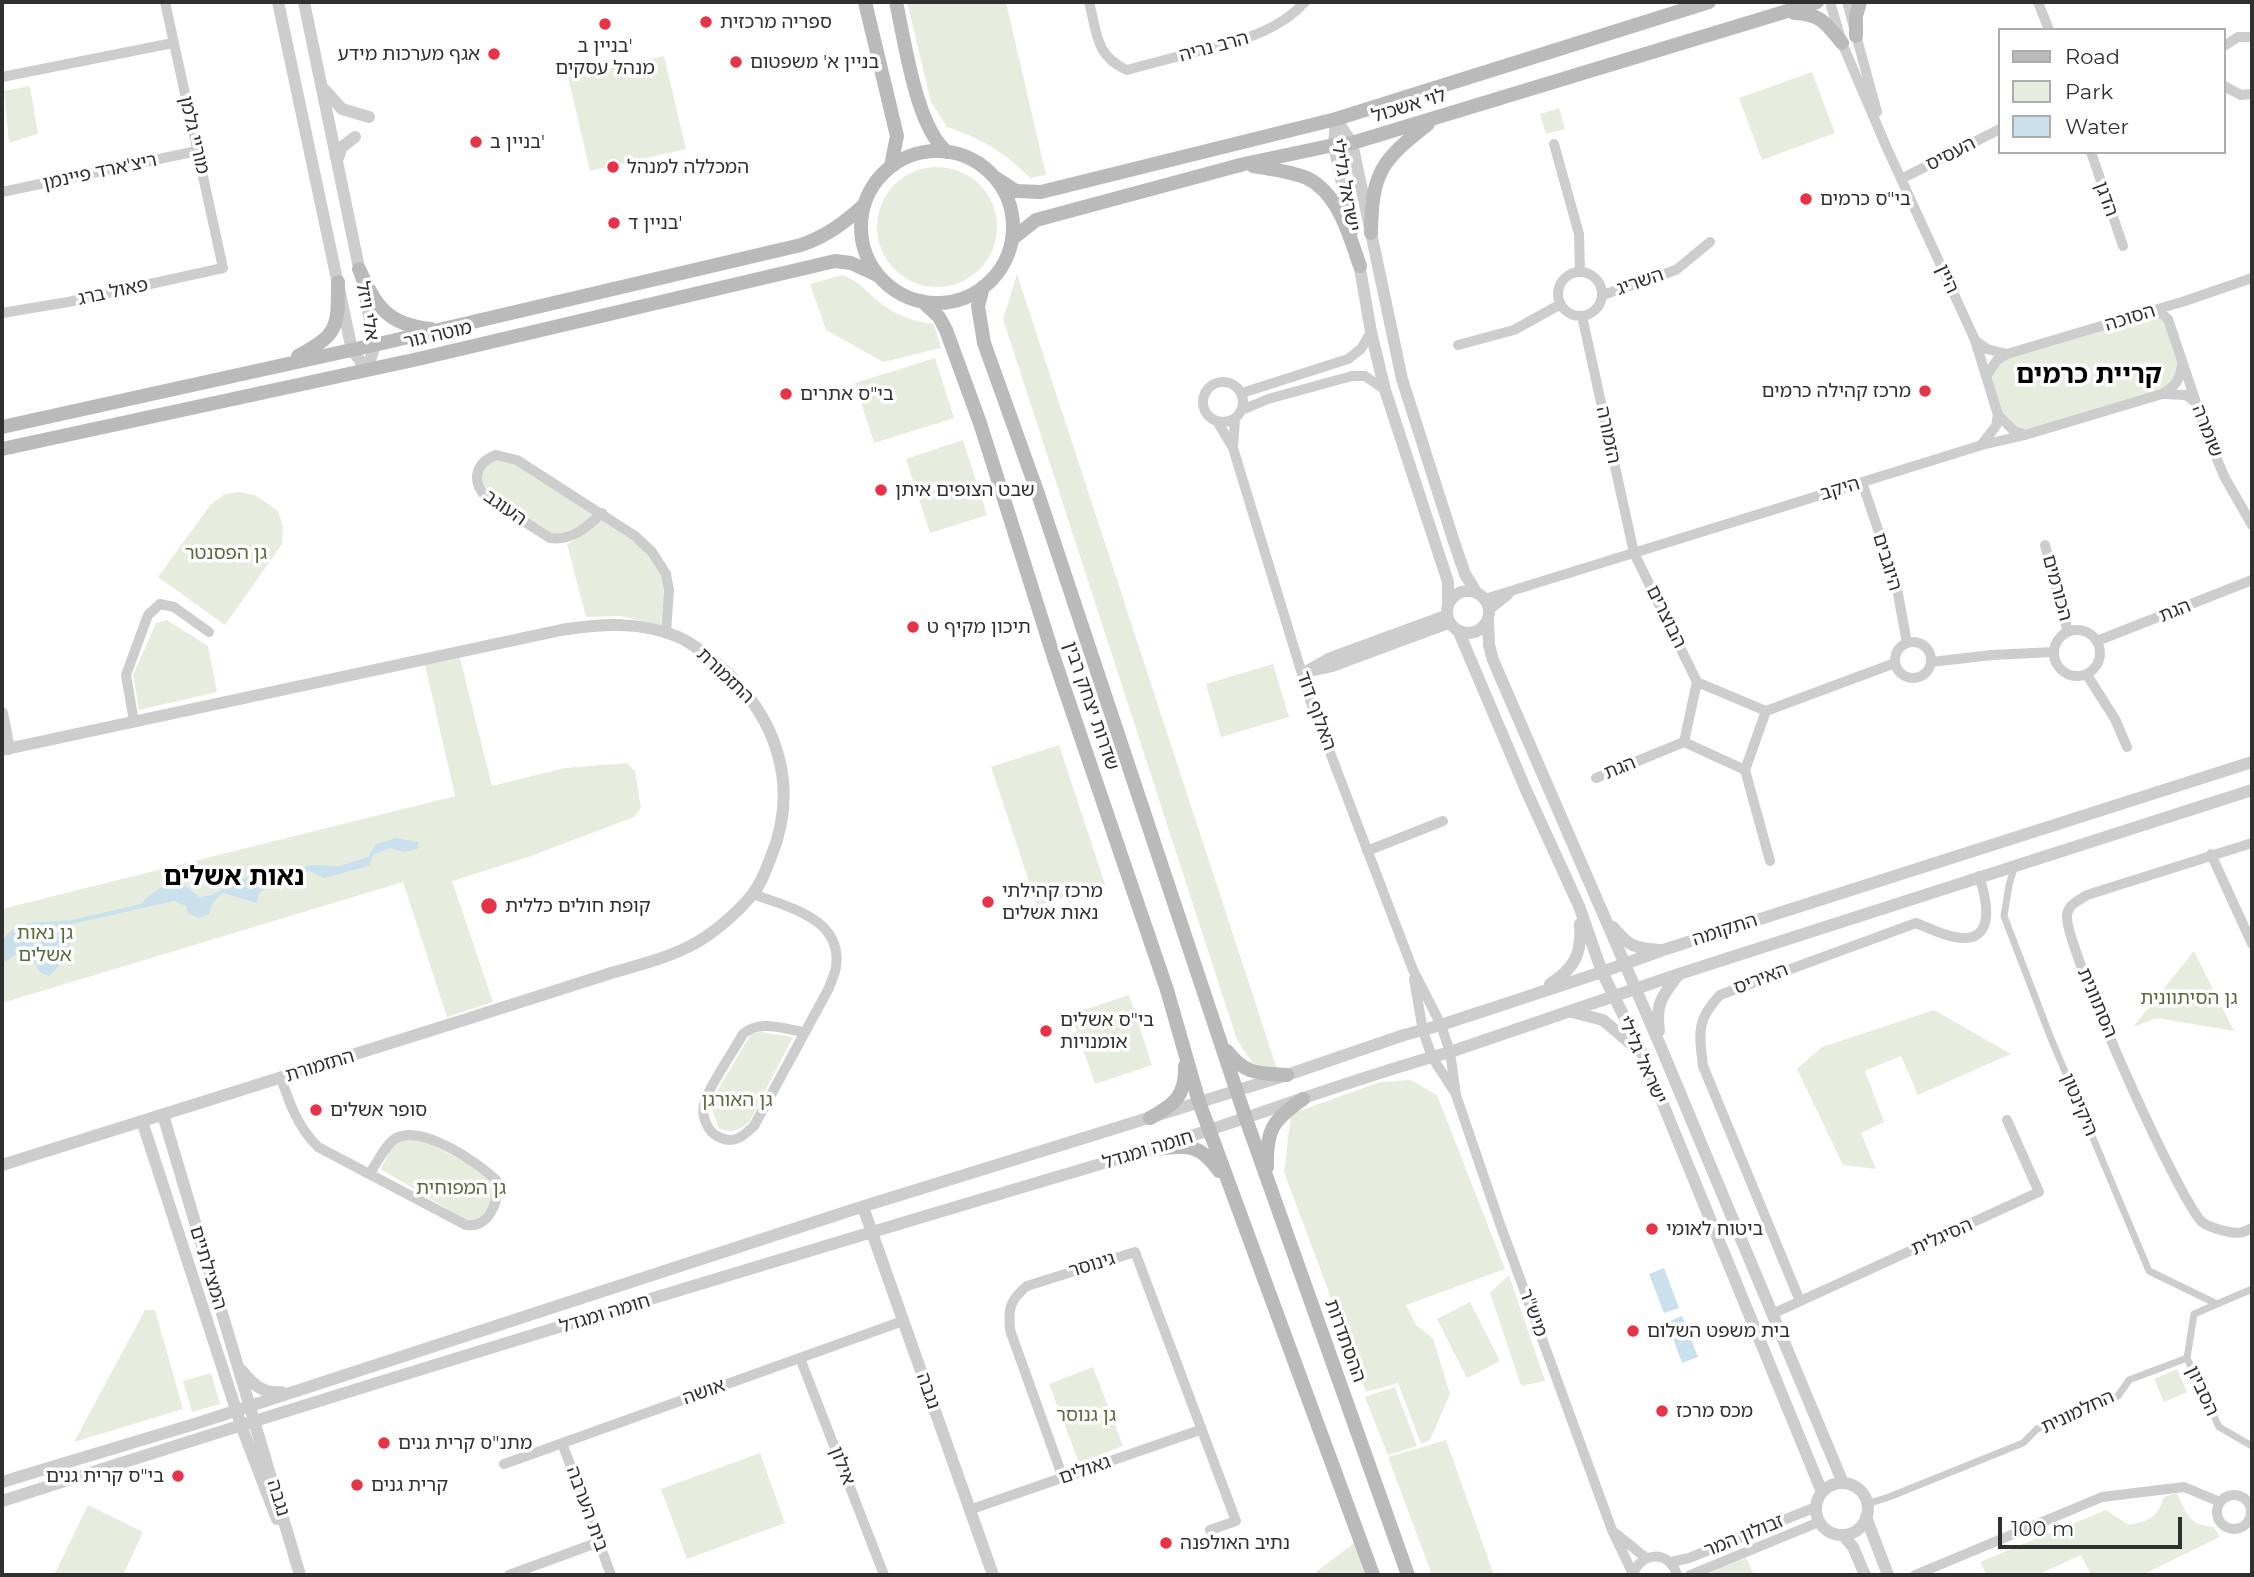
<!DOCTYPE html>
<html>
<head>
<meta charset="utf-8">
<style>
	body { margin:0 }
	#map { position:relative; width:2254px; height:1577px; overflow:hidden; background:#fff; font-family:Montserrat,sans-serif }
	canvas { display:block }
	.frame { position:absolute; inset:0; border:4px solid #303030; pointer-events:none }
	.legend { position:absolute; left:1998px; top:28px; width:228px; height:126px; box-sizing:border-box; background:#fff; border:2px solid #acacac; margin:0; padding:9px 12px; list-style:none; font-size:21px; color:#303030 }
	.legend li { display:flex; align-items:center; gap:14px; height:35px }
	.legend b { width:35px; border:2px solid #acacac }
	.scale { position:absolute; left:1998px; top:1517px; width:184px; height:32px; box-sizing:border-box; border:4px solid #303030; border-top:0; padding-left:9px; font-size:21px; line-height:24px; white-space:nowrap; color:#303030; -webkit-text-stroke:5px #fff; paint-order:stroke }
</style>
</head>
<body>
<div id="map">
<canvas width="2254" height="1577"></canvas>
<div class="frame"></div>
<ul class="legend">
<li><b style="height:9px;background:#bababa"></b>Road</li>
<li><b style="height:19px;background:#e7edde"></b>Park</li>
<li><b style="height:19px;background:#cae1ed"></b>Water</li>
</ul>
<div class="scale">100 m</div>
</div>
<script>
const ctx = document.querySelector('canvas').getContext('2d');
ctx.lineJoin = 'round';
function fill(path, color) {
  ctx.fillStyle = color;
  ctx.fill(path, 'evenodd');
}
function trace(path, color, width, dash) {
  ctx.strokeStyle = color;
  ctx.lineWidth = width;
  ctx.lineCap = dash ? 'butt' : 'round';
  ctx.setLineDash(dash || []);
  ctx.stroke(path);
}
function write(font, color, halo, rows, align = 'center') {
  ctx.font = font + ' Montserrat,"Noto Sans Hebrew",sans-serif';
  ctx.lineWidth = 7;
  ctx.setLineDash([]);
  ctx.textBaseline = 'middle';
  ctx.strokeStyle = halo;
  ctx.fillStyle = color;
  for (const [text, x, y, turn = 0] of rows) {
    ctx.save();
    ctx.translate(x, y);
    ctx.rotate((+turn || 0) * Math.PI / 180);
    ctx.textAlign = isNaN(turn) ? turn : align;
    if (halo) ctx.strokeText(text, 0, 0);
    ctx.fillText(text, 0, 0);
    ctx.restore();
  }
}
fill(new Path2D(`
	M907 2H1006L1046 175 1030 178C1006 153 980 138 947 127L931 102Z
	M664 56 686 149 590 171 568 77Z
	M1812 72 1835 133 1762 160 1739 98Z
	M30 86 38 134 9 143 4 91Z
	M1559 108 1565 129 1546 134 1540 114Z
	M877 227a60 60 0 1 1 120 0a60 60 0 1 1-120 0Z
	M1017 274 1277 1069 1256 1068 1237 1040 1003 319Z
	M842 275C859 280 868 294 882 304 898 316 915 322 934 324L941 348 883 362 826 330 810 284Z
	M2151 311 2162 314 2182 364 2174 387 2025 435 2007 425 1987 375 1997 360Z
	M935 358 954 418 874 443 855 383Z
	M963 440 987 515 930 533 906 459Z
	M496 459 516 463 596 514C583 526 570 538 551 534L488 494C473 479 480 468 496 459Z
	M240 492 255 495 278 511 283 527 282 544 225 625 158 577 211 504 225 494Z
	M601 520C620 533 650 548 660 570 667 586 662 608 661 625L620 616 586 617 567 544 583 535Z
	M167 620 208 646 217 692 139 710 133 675 156 623Z
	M460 658 492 786 565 768 627 763 635 771 641 808 634 817 531 856 452 881 493 1002 447 1017 403 882 2 1003V909L455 796 425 665Z
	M1273 664 1289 717 1221 737 1206 684Z
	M1059 745 1105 884 1037 906 991 767Z
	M2194 951 2234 1031 2157 1018 2133 1027Z
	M1129 995 1152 1065 1095 1084 1071 1014Z
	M1934 1010 2011 1054 1918 1095 1901 1056 1865 1071 1884 1122 1861 1133 1876 1169 1843 1165 1797 1069 1822 1047Z
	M760 1032 793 1037 750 1121C739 1131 734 1133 719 1129L710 1103 751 1034Z
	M1411 1080 1437 1095 1505 1269 1406 1305 1416 1325 1433 1338 1450 1394 1430 1440 1421 1444 1398 1383 1366 1392 1284 1172 1291 1114 1380 1082Z
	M411 1137 421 1139 480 1170 494 1183 491 1205 478 1221H467L381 1169C390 1151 390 1143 411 1137Z
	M1509 1275 1543 1375 1545 1381 1521 1386 1490 1293Z
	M1470 1302 1500 1361 1467 1378 1437 1319Z
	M145 1310H155L183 1409 74 1442Z
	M1093 1367 1123 1446 1079 1463 1049 1384Z
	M2177 1369 2187 1392 2164 1402 2154 1379Z
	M211 1373 220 1404 192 1412 183 1381Z
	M1395 1387 1417 1446 1388 1455 1365 1397Z
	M1446 1440 1494 1575H1432L1388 1457Z
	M760 1453 785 1523 687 1559 661 1489Z
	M2177 1493C2187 1514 2188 1525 2214 1527L2220 1537 2142 1575H2091L2081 1555 2037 1575H1987L1980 1562 2106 1510 2129 1525C2151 1520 2156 1518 2164 1497Z
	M88 1505 143 1532 123 1575 55 1573Z
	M1357 1541 1370 1575H1315L1317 1571Z
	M1746 1558 1754 1575H1703Z`), '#e7edde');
fill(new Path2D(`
	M396 838 419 842 417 849 403 852 391 848 374 854 369 866 324 878 309 871 277 881 259 893 257 903 223 893 213 902 209 914 198 918 188 913 186 906 174 901 72 924C73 944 64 963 49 976 37 974 37 967 33 956L28 958 15 955 2 964V940L14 928 30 923 71 920 141 904 149 895 164 886 181 882 199 897 212 895 239 880 255 875 258 878 275 872 313 865 339 866 368 857 376 844Z
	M1664 1268 1679 1308 1664 1313 1649 1274Z
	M1682 1316 1698 1357 1682 1363 1667 1322Z`), '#cae1ed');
trace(new Path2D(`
	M2015 865 2009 885 2004 916 2050 1036 2149 1271 2217 1304
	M2187 1358 2219 1427 2252 1446
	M1867 1504 1889 1497 2023 1443 2037 1429 2118 1396 2129 1380 2187 1358 2194 1314 2252 1289`), '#cdcdcd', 7);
trace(new Path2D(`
	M1089 2C1097 32 1095 56 1127 70 1152 63 1177 57 1202 50 1241 40 1278 32 1305 2
	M1830 2 1842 43 1886 146 1975 340 1998 415 2014 431 2025 435
	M1847 2 1877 112
	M2038 2 2049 30
	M2224 46 2238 37H2252
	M2 77 173 43
	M2224 86 2241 95 2252 94
	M1554 144 1579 234 1580 272
	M2091 152 2123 246
	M1901 179 2000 129
	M2 192 197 151
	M1558 294a22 22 0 1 1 44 0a22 22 0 1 1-44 0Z
	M1603 295 1676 270 1710 242
	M2153 312 2162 314 2168 319 2208 438 2225 478 2252 525
	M2 313 68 302 223 268 165 2
	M1582 316 1634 553 1697 682
	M1976 341 1987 349 2007 354
	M1458 345 1514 330 1561 304
	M1987 375 1997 360 2007 354 2185 301 2252 278
	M1203 402a20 20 0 1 1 40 0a20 20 0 1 1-40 0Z
	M1242 393 1348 359 1361 349 1371 332
	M2164 394 2186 395 2195 402
	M1242 410 1268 399 1352 376H1365L1385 390
	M1217 421 1233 448 1310 700 1413 970 1441 1025 1450 1052 1456 1095 1500 1224 1612 1530 1633 1574
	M1982 444 1996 426 1998 415
	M1233 447 1235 419
	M1862 482 1896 583 1907 643
	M602 513C586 528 572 541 550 538L486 497C471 481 475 463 496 455L517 460 635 536 652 552 666 574 669 590 666 633
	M2045 545 2068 632
	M1485 599 1982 445 2025 435 2162 394C2176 386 2180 380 2182 364
	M1489 610 1509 594
	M2054 653a23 23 0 1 1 46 0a23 23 0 1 1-46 0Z
	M2097 641 2252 580
	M1895 660a18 18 0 1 1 36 0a18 18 0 1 1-36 0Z
	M1931 662 1992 655 2054 652
	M1313 671 1332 667 1451 623
	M1302 673 1328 658 1448 614
	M2087 675 2115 719 2127 747
	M1697 682 1766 711 1745 770 1684 742Z
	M1766 711 1895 663
	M134 722 126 675 148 615 160 604 174 607 209 632
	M1745 770 1770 861
	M1596 778 1684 742
	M2252 843 2087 895C2078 901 2067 905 2067 917 2066 948 2179 1201 2202 1222 2210 1228 2234 1235 2243 1232 2246 1231 2249 1229 2252 1228
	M1367 851 1443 821
	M2211 854 2252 944
	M753 894C787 907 843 918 836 967 835 974 831 981 829 988L754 1126C744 1135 736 1144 721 1138 707 1133 700 1115 705 1101 712 1081 732 1054 743 1034 759 1019 784 1029 804 1032
	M1414 979 1423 1031 1432 1057 1454 1091
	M281 1078C290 1105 298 1127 318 1147L466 1225C490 1228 499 1201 497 1181 479 1163 422 1124 396 1138 385 1145 377 1163 370 1173
	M1800 1301 1703 1066C1699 1033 1696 1020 1720 995L1916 923C1926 927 1936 932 1947 935 1996 950 1989 906 1979 876
	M1772 1314 2039 1192 2007 1120
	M800 1358 884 1575
	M562 1443 611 1575
	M504 1464 903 1321
	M1063 1478 1010 1330C1008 1308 1010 1300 1027 1286L1135 1252 1236 1521 1210 1530
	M2217 1512a17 17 0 1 1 34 0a17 17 0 1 1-34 0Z
	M969 1510 1200 1430
	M1615 1533 1646 1558
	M1671 1562 1689 1558 1816 1507
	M509 1575 599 1542
	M1633 1575C1640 1551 1670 1550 1677 1575
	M1690 1575 1819 1522
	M1915 1575 2102 1497 2184 1487 2220 1502`), '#cdcdcd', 10);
trace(new Path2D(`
	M278 2 352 350 367 370
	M304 2 375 345 367 370
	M324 89 342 109 369 117
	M1336 119 1334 145 1352 232
	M1336 119 1352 143 1402 379 1453 539 1465 574 1476 592
	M338 158 342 147 355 137
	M1358 257 1371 332 1385 390 1448 582V607
	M1447 612a21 21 0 1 1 42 0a21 21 0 1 1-42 0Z
	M1488 620 1489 645 1493 660 1660 1045 1843 1483
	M1458 630 1526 790 1579 906 1602 972 1642 1053 1822 1492
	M2 713 9 749
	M2 750 561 630C600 624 639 621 676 636 693 643 708 656 722 668 777 718 800 786 771 857 766 870 761 884 752 895 736 914 712 935 690 946 665 959 635 966 608 974 561 989 514 1004 467 1019 312 1068 157 1117 2 1165
	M1613 927C1629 947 1635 948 1660 950
	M1550 984C1575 968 1582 954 1580 924
	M1572 1012 1603 1020 1637 1049
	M1659 1031C1655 1003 1663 995 1679 974
	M163 1115 300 1575
	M142 1121 241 1425 277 1519
	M863 1207 993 1575
	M241 1370C253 1384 262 1394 281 1392
	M2 1482 198 1423 858 1208 1287 1075 1404 1035 1441 1025 1602 972 1663 950 2252 762
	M1816 1509a26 26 0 1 1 52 0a26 26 0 1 1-52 0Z
	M2 1501C374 1382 749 1268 1124 1157 1233 1125 1340 1082 1450 1052L1679 974 2252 790
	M1866 1517 1888 1575
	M1843 1535 1853 1547 1865 1575`), '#cdcdcd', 12);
trace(new Path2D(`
	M865 2 897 136 891 166
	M896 2C905 42 916 127 947 152
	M1794 13C1821 14 1826 23 1842 43
	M1856 36V16L1860 2
	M861 227a76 76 0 1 1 152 0a76 76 0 1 1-152 0Z
	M1253 166C1270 169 1290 171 1307 178 1339 194 1349 235 1360 266
	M993 176 1016 191 1041 192 1336 119 1709 2
	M1371 233C1372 172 1381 161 1428 124
	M1012 239 1036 220 1244 164 1334 145 1352 143 1817 2
	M359 269C376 306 387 325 431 329
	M983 287 978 306 984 343 1037 491 1246 1119 1408 1575
	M922 301 939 317 946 330 980 423 1055 661 1167 990 1199 1102 1373 1575
	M298 356C339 334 338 327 338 282
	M2 427 383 343 801 245C827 236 844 223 864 205
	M2 449 418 359 835 261 851 263 879 276
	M1227 1051C1245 1075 1259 1073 1287 1075
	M1150 1118C1174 1105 1186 1096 1185 1066
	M1147 1150C1183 1147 1197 1139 1219 1171
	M1267 1167C1266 1129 1273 1120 1303 1099`), '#bababa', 14);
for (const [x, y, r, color] of [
	[706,22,7,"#e63347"],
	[605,24,7,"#e63347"],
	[494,54,7,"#e63347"],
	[736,62,7,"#e63347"],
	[476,142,7,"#e63347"],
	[613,167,7,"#e63347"],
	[1806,199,7,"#e63347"],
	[614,223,7,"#e63347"],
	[1925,391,7,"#e63347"],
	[786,394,7,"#e63347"],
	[881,490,7,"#e63347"],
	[913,627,7,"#e63347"],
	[988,902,7,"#e63347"],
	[489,906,9,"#e63347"],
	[1046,1031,7,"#e63347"],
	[316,1110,7,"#e63347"],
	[1652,1229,7,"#e63347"],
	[1633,1331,7,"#e63347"],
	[1662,1411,7,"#e63347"],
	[384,1443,7,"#e63347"],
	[178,1476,7,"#e63347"],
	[357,1485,7,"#e63347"],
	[1166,1543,7,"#e63347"]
]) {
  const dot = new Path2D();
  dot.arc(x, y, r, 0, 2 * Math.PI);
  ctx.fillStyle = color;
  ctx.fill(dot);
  trace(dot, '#fff', 2.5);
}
write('19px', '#303030', '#fff', [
	["ספריה מרכזית",720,22],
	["בניין ב'",605,46,"center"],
	["מנהל עסקים",605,68,"center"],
	["אגף מערכות מידע",480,54,"right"],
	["בניין א' משפטום",750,62],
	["בניין ב'",490,142],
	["המכללה למנהל",627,167],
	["בי\"ס כרמים",1820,199],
	["בניין ד'",628,223],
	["מרכז קהילה כרמים",1911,391,"right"],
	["בי\"ס אתרים",800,394],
	["שבט הצופים איתן",895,490],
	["תיכון מקיף ט",927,627],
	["מרכז קהילתי",1002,891],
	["נאות אשלים",1002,913],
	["קופת חולים כללית",505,906],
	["בי\"ס אשלים",1060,1020],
	["אומנויות",1060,1042],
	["סופר אשלים",330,1110],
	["ביטוח לאומי",1666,1229],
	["בית משפט השלום",1647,1331],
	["מכס מרכז",1676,1411],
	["מתנ\"ס קרית גנים",398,1443],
	["בי\"ס קרית גנים",164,1476,"right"],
	["קרית גנים",371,1485],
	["נתיב האולפנה",1180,1543]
], 'left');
write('19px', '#303030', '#fff', [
	["הרב נריה",1214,47,-15],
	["לוי אשכול",1409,106,-17],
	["מוריי גלמן",194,135,77],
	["העסיס",1951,154,-27],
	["ריצ'ארד פיינמן",100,172,-12],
	["ישראל גלילי",1345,185,80],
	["הדגן",2106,199,70],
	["היין",1947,279,65],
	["השריג",1640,282,-19],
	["פאול ברג",113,292,-12],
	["אלי ויזל",367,311,80],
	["הסוכה",2130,318,-17],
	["מוטה גור",438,335,-13],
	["שומרה",2207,431,69],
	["הזמורה",1608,435,78],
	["היקב",1840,489,-17],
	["העוגב",505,508,35],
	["היוגבים",1887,562,73],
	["הכורמים",2057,588,75],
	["הגת",2175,611,-22],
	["הבוצרים",1666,617,64],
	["התזמורת",725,676,44],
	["שדרות יצחק רבין",1091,706,71],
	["האלוף דוד",1316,711,70],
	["הגת",1620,768,-22],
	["התקומה",1725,930,-18],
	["האיריס",1761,979,-21],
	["הסתוונית",2097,1003,67],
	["ישראל גלילי",1642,1060,66],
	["התזמורת",320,1066,-17],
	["היקינטון",2079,1105,67],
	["חומה ומגדל",1148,1150,-17],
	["הסיגלית",1942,1237,-24],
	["גינוסר",1092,1265,-17],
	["המצילתיים",208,1268,73],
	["מיש\"ר",1533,1313,70],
	["חומה ומגדל",605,1314,-17],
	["ההסתדרות",1345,1341,70],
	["נגבה",928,1391,71],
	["הסביון",2202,1391,65],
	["אושה",704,1392,-20],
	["החלמונית",2078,1412,-25],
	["אילון",842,1466,69],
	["גאולים",1085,1470,-19],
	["נגבה",278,1498,73],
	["בית הערבה",587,1509,70],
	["זבולון המר",1744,1536,-22]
]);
write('19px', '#556c3d', '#fff', [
	["גן הפסנטר",226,553],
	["גן נאות",45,933],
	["אשלים",45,955],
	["גן הסיתוונית",2189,998],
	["גן האורגן",737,1100],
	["גן המפוחית",461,1188],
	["גן גנוסר",1086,1415]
]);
write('bold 26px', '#000', '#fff', [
	["קריית כרמים",2089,375],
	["נאות אשלים",234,877]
]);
</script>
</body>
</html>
